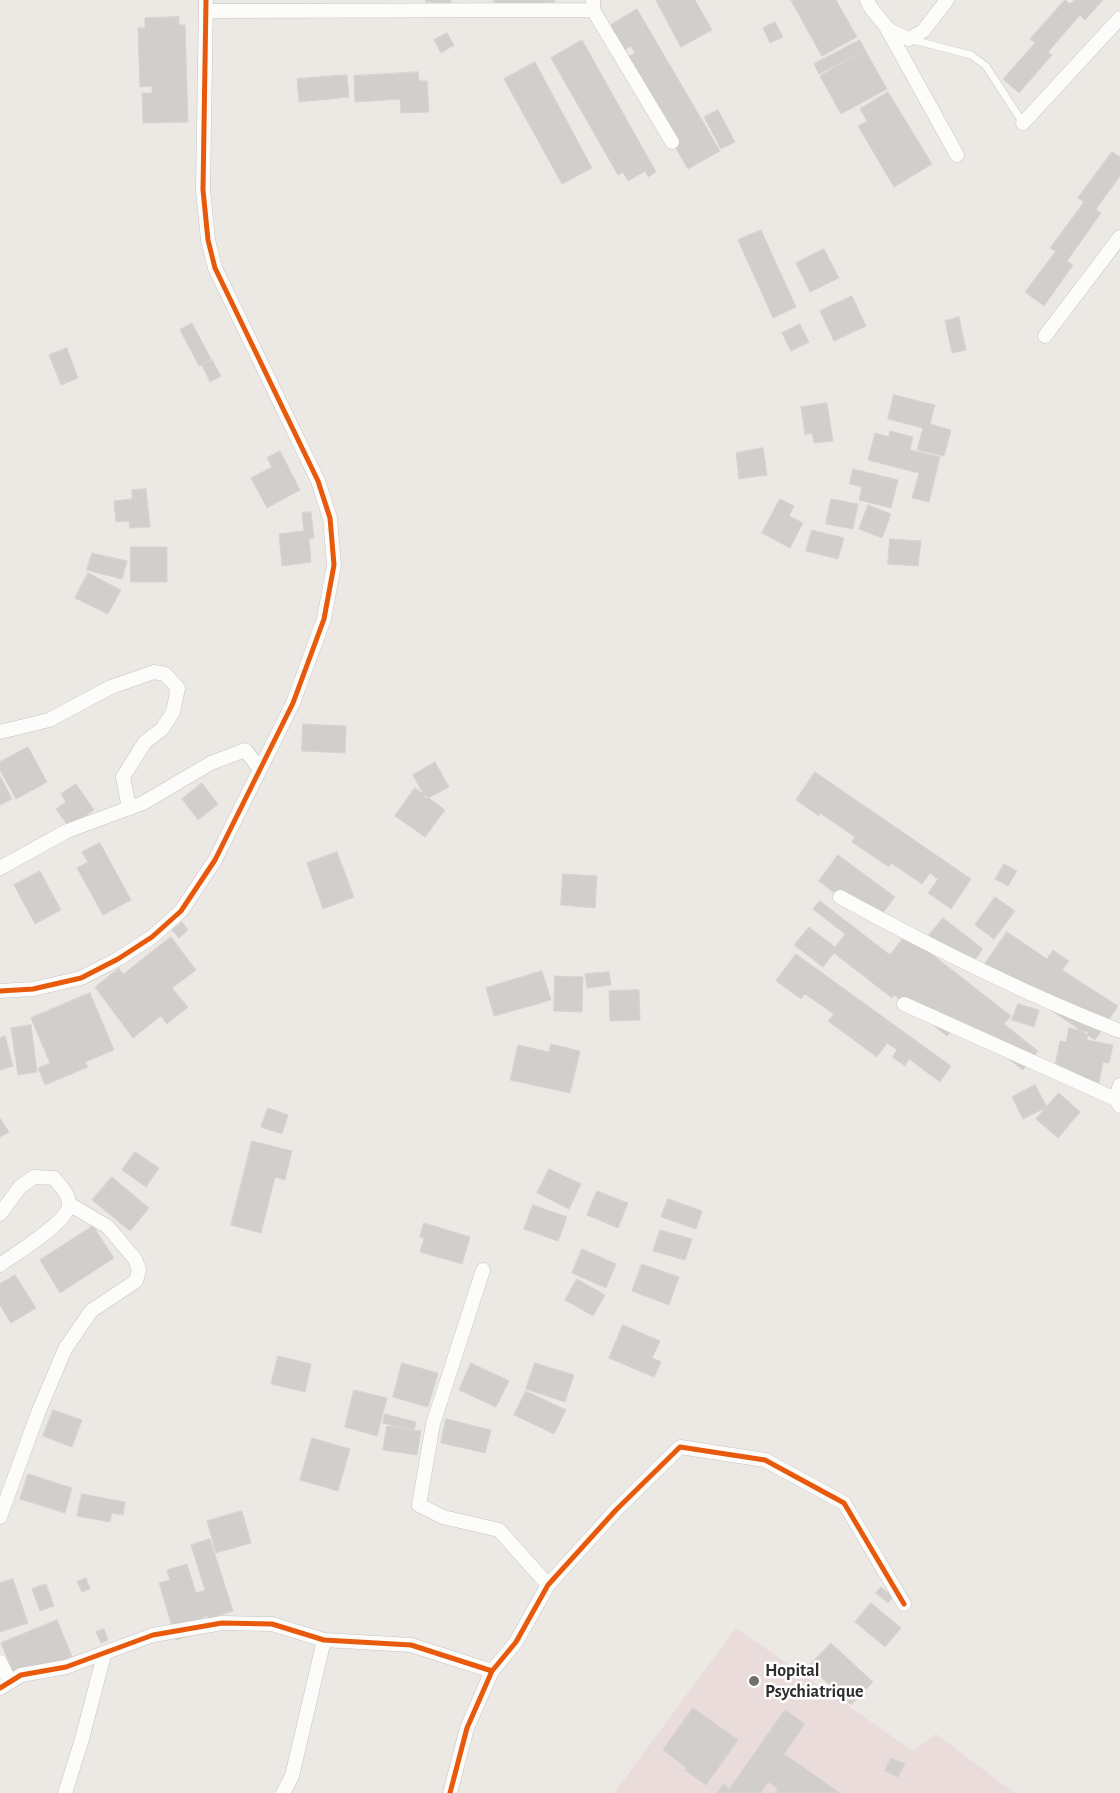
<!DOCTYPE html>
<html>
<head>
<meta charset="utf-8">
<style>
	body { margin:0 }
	canvas { display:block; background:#ece8e4 }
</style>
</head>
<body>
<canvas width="1120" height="1793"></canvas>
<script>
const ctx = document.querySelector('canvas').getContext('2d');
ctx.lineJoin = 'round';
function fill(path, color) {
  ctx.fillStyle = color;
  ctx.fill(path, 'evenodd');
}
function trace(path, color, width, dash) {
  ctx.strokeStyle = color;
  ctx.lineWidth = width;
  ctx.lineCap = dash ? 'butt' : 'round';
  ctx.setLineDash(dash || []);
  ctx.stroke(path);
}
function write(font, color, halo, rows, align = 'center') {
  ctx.font = font + ' "Alegreya Sans",sans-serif';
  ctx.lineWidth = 5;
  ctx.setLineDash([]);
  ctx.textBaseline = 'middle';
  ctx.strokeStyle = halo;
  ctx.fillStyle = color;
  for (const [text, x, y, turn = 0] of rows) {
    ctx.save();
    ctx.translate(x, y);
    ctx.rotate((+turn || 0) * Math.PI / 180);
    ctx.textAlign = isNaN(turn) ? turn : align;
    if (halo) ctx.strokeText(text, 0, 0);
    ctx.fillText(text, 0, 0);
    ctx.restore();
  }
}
fill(new Path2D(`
	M736 1628 913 1751 936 1734 1014 1793H614Z`), '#e9dcdb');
const building = new Path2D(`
	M426 0H451V3L426 2Z
	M494 0H555V2L495 4Z
	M656 0H695L712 30 681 47Z
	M791 0H836L857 37 822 56Z
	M1065 0 1070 4 1074 0H1103L1085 20 1080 15 1048 52 1052 55 1019 93 1003 79 1035 43 1030 39Z
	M637 9 720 151 688 169 624 59 635 53 631 46 621 52 606 28Z
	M179 17V25H185L188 122 143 123 142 93H152V86L140 87 138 28H145V18Z
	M775 22 783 37 770 43 763 28Z
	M447 33 454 45 441 53 434 40Z
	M582 40 656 172 648 177 645 171 628 181 623 172 618 175 551 58Z
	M860 40 865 50 819 74 814 64Z
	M865 50 887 89 841 114 820 76Z
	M535 62 592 168 562 184 504 79Z
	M418 72 419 81H427L429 112 401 113 400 99 355 102 354 76Z
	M347 75 349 97 299 102 297 79Z
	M888 92 932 164 894 187 858 126 867 121 860 109Z
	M718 110 735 142 721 149 704 117Z
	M1112 152 1120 157V176L1096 209 1101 213 1067 261 1073 265 1044 306 1025 292 1056 251 1050 248 1084 202 1078 198Z
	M761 230 796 307 773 318 738 240Z
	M824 249 839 278 810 292 796 263Z
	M852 296 866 326 834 341 820 311Z
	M959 317 966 350 952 353 945 321Z
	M192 323 211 359 199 366 180 330Z
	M800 324 809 342 791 351 782 333Z
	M67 348 78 378 61 385 49 355Z
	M212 360 221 376 210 382 202 365Z
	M894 395 935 405 930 424 951 430 944 456 917 450 923 428 888 419Z
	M827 403 833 441 814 443 812 433 805 435 801 407Z
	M890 431 913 437 910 450 940 457 929 502 912 498 919 473 868 460 875 433 889 437Z
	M763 448 767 475 739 479 736 453Z
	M280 451 300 490 267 508 251 478 272 467 267 458Z
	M853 469 898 480 891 508 859 500 862 487 850 484Z
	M146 489 150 527 130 528 129 521 116 522 114 501 132 499V490Z
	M780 499 794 506 789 516 803 523 790 548 762 533Z
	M831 499 858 504 853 529 826 524Z
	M868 505 891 514 882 538 859 529Z
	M311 512 314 538 309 539 311 562 282 566 279 534 304 531 302 513Z
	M812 530 844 538 838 559 806 551Z
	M890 539 921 541 918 566 888 564Z
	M131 547H167V582H131Z
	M92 553 127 561 122 579 87 570Z
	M88 573 121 590 108 614 75 598Z
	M303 724 346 726 345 753 302 751Z
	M28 747 47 782 16 799 0 770V762Z
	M435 762 449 787 426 799 413 775Z
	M815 772 971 879 951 909 928 893 938 879 930 873 922 884 891 863 889 867 852 842 855 837 820 813 819 816 796 800Z
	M0 776 12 799 0 805Z
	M202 783 218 804 198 820 182 799Z
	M76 784 94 810 69 827 56 809 66 802 61 794Z
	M415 788 445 810 425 837 395 816Z
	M100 843 131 900 103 915 77 868 88 862 82 852Z
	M337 852 354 897 323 909 307 863Z
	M838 855 895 897 879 918 850 905 819 881Z
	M1004 864 1017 871 1008 886 995 879Z
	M40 871 61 910 35 924 14 885Z
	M563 874 597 876 595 908 561 905Z
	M995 897 1015 911 994 939 975 925Z
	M820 901 890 955 906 934 1011 1016 1004 1024 1038 1051 1023 1070 959 1021 947 1036 894 995 892 998 834 953 823 967 794 945 809 927 835 947 845 934 813 909Z
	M943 918 983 949 966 971 926 939Z
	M182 922 188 930 179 938 172 930Z
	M1007 932 1047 959 1053 950 1069 961 1062 970 1118 1006 1095 1040 984 965Z
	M171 937 196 970 172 988 188 1007 167 1024 161 1016 133 1038 95 987 119 968 123 974Z
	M796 954 951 1066 940 1082 909 1059 905 1066 892 1057 897 1050 887 1043 877 1057 828 1021 834 1014 805 994 801 999 776 981Z
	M542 971 551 1000 494 1016 486 988Z
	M609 972 611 985 587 988 585 974Z
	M555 976 583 977 582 1012 554 1011Z
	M639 990 640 1020 610 1021 609 991Z
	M90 993 114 1050 85 1062 88 1067 45 1085 38 1068 50 1063 31 1018Z
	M1018 1004 1039 1010 1034 1027 1012 1020Z
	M31 1025 37 1072 18 1075 11 1028Z
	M1069 1028 1088 1032 1087 1040 1113 1045 1109 1063 1103 1062 1099 1083 1053 1075 1060 1041 1066 1042Z
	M5 1036 13 1066 0 1070V1038Z
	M551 1044 580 1051 570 1093 510 1080 518 1045 549 1052Z
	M1035 1085 1047 1107 1023 1119 1012 1097Z
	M1059 1093 1080 1112 1058 1138 1036 1119Z
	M268 1108 288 1115 282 1134 261 1127Z
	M0 1118 9 1132 0 1137Z
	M252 1141 292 1151 285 1180 275 1177 261 1233 231 1225Z
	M135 1152 159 1168 146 1187 122 1170Z
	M549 1169 581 1184 569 1209 537 1193Z
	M112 1177 149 1208 130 1231 92 1200Z
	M597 1191 628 1203 618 1228 587 1215Z
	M668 1199 702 1211 696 1229 661 1217Z
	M533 1205 567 1217 558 1241 524 1229Z
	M424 1223 470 1237 462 1264 420 1252 424 1238 420 1237Z
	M93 1226 114 1258 60 1293 40 1260Z
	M660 1230 692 1239 685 1260 653 1251Z
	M582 1249 616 1264 606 1288 572 1273Z
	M642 1264 679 1277 669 1305 632 1291Z
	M15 1275 36 1308 11 1323 0 1305V1284Z
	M577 1279 605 1295 593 1316 565 1300Z
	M623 1325 660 1341 652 1358 661 1362 654 1377 609 1358Z
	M278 1356 311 1364 305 1392 271 1384Z
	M402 1363 438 1373 428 1407 393 1397Z
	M471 1363 509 1381 496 1407 459 1390Z
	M535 1363 574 1375 565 1402 526 1389Z
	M354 1390 387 1398 377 1436 345 1427Z
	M526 1391 566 1410 554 1434 514 1415Z
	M53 1410 82 1420 72 1447 43 1436Z
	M385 1414 416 1422 414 1431 383 1423Z
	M446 1419 491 1430 485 1453 441 1443Z
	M387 1426 421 1431 417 1455 383 1450Z
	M312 1438 350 1449 338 1491 300 1480Z
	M28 1474 72 1488 65 1513 20 1499Z
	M82 1494 125 1502 123 1515 112 1513 110 1522 77 1516Z
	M242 1511 251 1543 216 1553 207 1521Z
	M210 1539 233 1611 217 1616 220 1626 211 1629 207 1616 201 1618 205 1631 176 1640 159 1583 170 1580 167 1570 187 1564 196 1593 205 1590 191 1545Z
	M86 1578 90 1589 82 1592 77 1582Z
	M13 1579 28 1623 0 1632V1583Z
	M46 1584 54 1606 40 1611 32 1589Z
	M881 1587 893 1597 888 1603 876 1593Z
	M871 1603 901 1628 885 1647 855 1622Z
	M57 1620 74 1661 46 1672 42 1664 14 1675 1 1643Z
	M104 1629 108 1640 101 1643 96 1632Z
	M831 1643 873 1682 851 1705 809 1666Z
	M693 1708 738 1740 706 1785 685 1770 687 1768 663 1750Z
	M785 1710 805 1724 784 1754 840 1793H775L778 1789 768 1782 761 1793H717L723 1784 729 1789Z
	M891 1758 905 1764 898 1777 885 1771Z`);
fill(building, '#d1cecb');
trace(building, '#d7d4d0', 1);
const service = new Path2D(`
	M909 39 971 55 986 66 1023 123`);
const minor = new Path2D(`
	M867 0 871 8 889 30 909 39 923 31 947 0
	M593 10 672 142
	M206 11 593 10V0
	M885 25 957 155
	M1023 123 1120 18
	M1045 336 1120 237
	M0 732 49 720 111 687 154 672 165 674 178 688 173 712 162 729 145 742 123 777 129 808
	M0 868 67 831 143 803 211 763 245 750 260 769
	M840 897C931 947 1024 994 1120 1031
	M0 991 33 989 81 978 118 959 152 937 181 911 215 860 293 703 324 619 334 565 330 518 318 481 215 268 208 240 203 190 206 0
	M904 1004 1120 1101
	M1120 1106 1115 1099 1120 1085
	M0 1214 20 1187 34 1177 54 1178C60 1186 69 1193 69 1205 68 1222 15 1254 0 1265
	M483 1270 433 1424 419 1505 443 1517 499 1530 548 1585
	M0 1517 38 1413 65 1349 91 1311 136 1281 139 1270 135 1259 108 1227 69 1204
	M0 1662 10 1682
	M0 1688 21 1675 66 1667 153 1635 222 1623 272 1624 324 1640 411 1645 492 1671
	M65 1793 82 1739 104 1655
	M283 1793 292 1776 324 1640
	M450 1793 467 1728 492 1671 516 1642 548 1585 616 1510 680 1447 765 1460 844 1503 904 1604`);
trace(service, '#c5c4c5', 8);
trace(minor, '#c5c4c5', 15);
trace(service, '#fcfcfb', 7);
trace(minor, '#fcfcfb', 14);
trace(new Path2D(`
	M0 991 33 989 81 978 118 959 152 937 181 911 215 860 293 703 324 619 334 565 330 518 318 481 215 268 208 240 203 190 206 0
	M0 1688 21 1675 66 1667 153 1635 222 1623 272 1624 324 1640 411 1645 492 1671
	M450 1793 467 1728 492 1671 516 1642 548 1585 616 1510 680 1447 765 1460 844 1503 904 1604`), '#e8590c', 5);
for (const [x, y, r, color] of [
	[754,1681,6,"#706f6e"]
]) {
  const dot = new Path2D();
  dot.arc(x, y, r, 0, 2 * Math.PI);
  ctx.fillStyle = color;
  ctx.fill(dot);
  trace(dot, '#fff', 2);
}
write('bold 18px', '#2e2e2e', '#fff', [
	["Hopital",765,1671],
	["Psychiatrique",765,1692]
], 'left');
</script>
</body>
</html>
